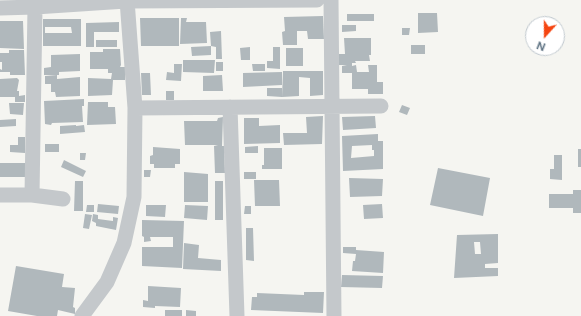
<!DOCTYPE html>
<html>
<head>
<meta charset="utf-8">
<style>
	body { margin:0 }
	#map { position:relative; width:581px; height:316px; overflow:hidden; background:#f5f5f1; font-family:"Public Sans",sans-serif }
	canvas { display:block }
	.north { position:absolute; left:525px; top:16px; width:40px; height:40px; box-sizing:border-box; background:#fff; border:1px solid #c0c8ce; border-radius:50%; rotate:201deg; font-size:11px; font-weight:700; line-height:16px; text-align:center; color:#617585 }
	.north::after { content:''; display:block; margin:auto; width:14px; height:18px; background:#f54511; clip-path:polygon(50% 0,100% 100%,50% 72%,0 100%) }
</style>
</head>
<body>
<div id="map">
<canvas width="581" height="316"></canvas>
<div class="north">N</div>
</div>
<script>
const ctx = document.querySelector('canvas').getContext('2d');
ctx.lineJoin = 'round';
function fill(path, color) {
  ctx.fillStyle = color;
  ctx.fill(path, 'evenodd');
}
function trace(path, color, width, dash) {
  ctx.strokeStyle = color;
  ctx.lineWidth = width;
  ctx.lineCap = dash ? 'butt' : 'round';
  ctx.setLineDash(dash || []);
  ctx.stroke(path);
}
fill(new Path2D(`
	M418 13H437L438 32 418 33Z
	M347 14H374V21H347Z
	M323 16 324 39H308L307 31H297V45H283L282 32 285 31 284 17Z
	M140 18H179V46H141Z
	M181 18H187L186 22H206L207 43 180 44Z
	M43 19H81V46H43ZM45 27H71L72 33H45Z
	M0 21H23L24 49 0 48Z
	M119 22V32H94V47H86V23Z
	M342 25H356V31L342 32Z
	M402 28H410L409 35H402Z
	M221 31 222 59H216V47L211 46 210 32Z
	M344 38H371V55H369L370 61H355L356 63H352V66L356 65 357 72H369L368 65H377V82H383V94H368V89H352V73H342V66L347 65H339V54H345Z
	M96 40H117V47H96Z
	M411 45H425V54H411Z
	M211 46V55L192 56 191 47Z
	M250 47V60H241L240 48Z
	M273 47H280V69L267 68V61H273Z
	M286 48H303V66H286Z
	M103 49H120L121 65 120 67H125V80H113L112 95 88 96V78L111 79 112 73H108V69H90V52H103Z
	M9 50H24L25 75H10V72H0V69L2 70V62H0V53H9Z
	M80 54V71L59 72V75H44V68L51 67V55Z
	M183 60H215L214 73 183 72Z
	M216 62H223V71H216Z
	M174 64H182L181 81 166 80 167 72 174 73Z
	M252 64H265V71H253Z
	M283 71H323V95L310 96V78L299 77V96L282 97Z
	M282 72V85L243 87V73Z
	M141 73H150L151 95H142Z
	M57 75V79L80 77V96L56 97 55 92H51V84H45V76Z
	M222 75 223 91H203V76Z
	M17 78 19 80 17 91H19V96L25 95V102H15V97H0V79Z
	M267 88H282V97L267 96Z
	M166 91H174V100H166Z
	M84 99V106H82L83 122 52 123 51 125 45 124 44 101Z
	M88 102H108V107H115L116 124 87 125Z
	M9 103H24L23 115 10 114Z
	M402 105 410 108 407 115 399 112Z
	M323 116 322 144 284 145 283 133H307L306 117Z
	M375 116 376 128 343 130 342 117Z
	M223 117 222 146H224L225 173H215L214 146 218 145H185L184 121H217L218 118Z
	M244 118H259V126L280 125V143L244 144Z
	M16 119V126L0 127V120Z
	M76 125V126L84 125 85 132 60 134V126Z
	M378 134V141H383V169L343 171 342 136ZM372 145V150H374V156L351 158 352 146Z
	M18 137H25V153L10 152V145H18Z
	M45 144H59V152H45Z
	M258 146V153H245V147Z
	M153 147 180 149V164H175V168H154V164H150V156L153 155Z
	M264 148H282V169H262V165H264Z
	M578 149H581V167H578Z
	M80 153H86L85 160H80Z
	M554 155H562V180L550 179V169H554Z
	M64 160 86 171 83 177 61 167Z
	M0 163H25V177H0Z
	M438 168 490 178 483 216 430 205Z
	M144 170H151L150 177H144Z
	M184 172 208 174V202H184Z
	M244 172H256V179H244Z
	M349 178 383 179 382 196 350 197Z
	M254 180H279L280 206H255Z
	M75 181H83V211H74Z
	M215 181H223V220H215Z
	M573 190H581V213H573V208H549V194H573Z
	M98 204 119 206 118 214 97 212Z
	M382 204 383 218 364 219 363 205Z
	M87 205H94V212H86Z
	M146 205H166L165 217 146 216Z
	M185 205 208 206 207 220 184 218Z
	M245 206H251V214H244Z
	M85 214 92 215 89 229 83 228Z
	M93 214 98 215V219L113 221V217L118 218 116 230 96 226V223L92 221Z
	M142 220 184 221 182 268 142 266V247H173V237H150L151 241 144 242V237L142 236Z
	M246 228H253L254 261 246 260Z
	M498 234V263L485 264V268H498V276L454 278 457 235ZM474 242H480L481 254H475Z
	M184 243 199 245 198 258 221 260V271L183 269Z
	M343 247H356V250L384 252 383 273 352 271 353 261H355L356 254 343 253Z
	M16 266 64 274 62 287 75 288 73 307 75 308V314L58 310 57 316H37L8 311Z
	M342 275 383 276 382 288 341 287Z
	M148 286 181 288 180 307 155 306V308L143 307V300L148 301Z
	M304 292H324L323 313 251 310 252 297H257V293L304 295Z
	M165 310H182V316H165Z
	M186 310 196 311V316H186Z`), '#b0b8bc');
trace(new Path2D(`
	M331 0 334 316
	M26 3 35 7 32 195
	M0 8 35 7 126 1 317 0
	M230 107 237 316
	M135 108 381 106
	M0 195H32L63 199
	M82 316 107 282 124 243 134 197 135 108 127 0`), '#c4c8cb', 15);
</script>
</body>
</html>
